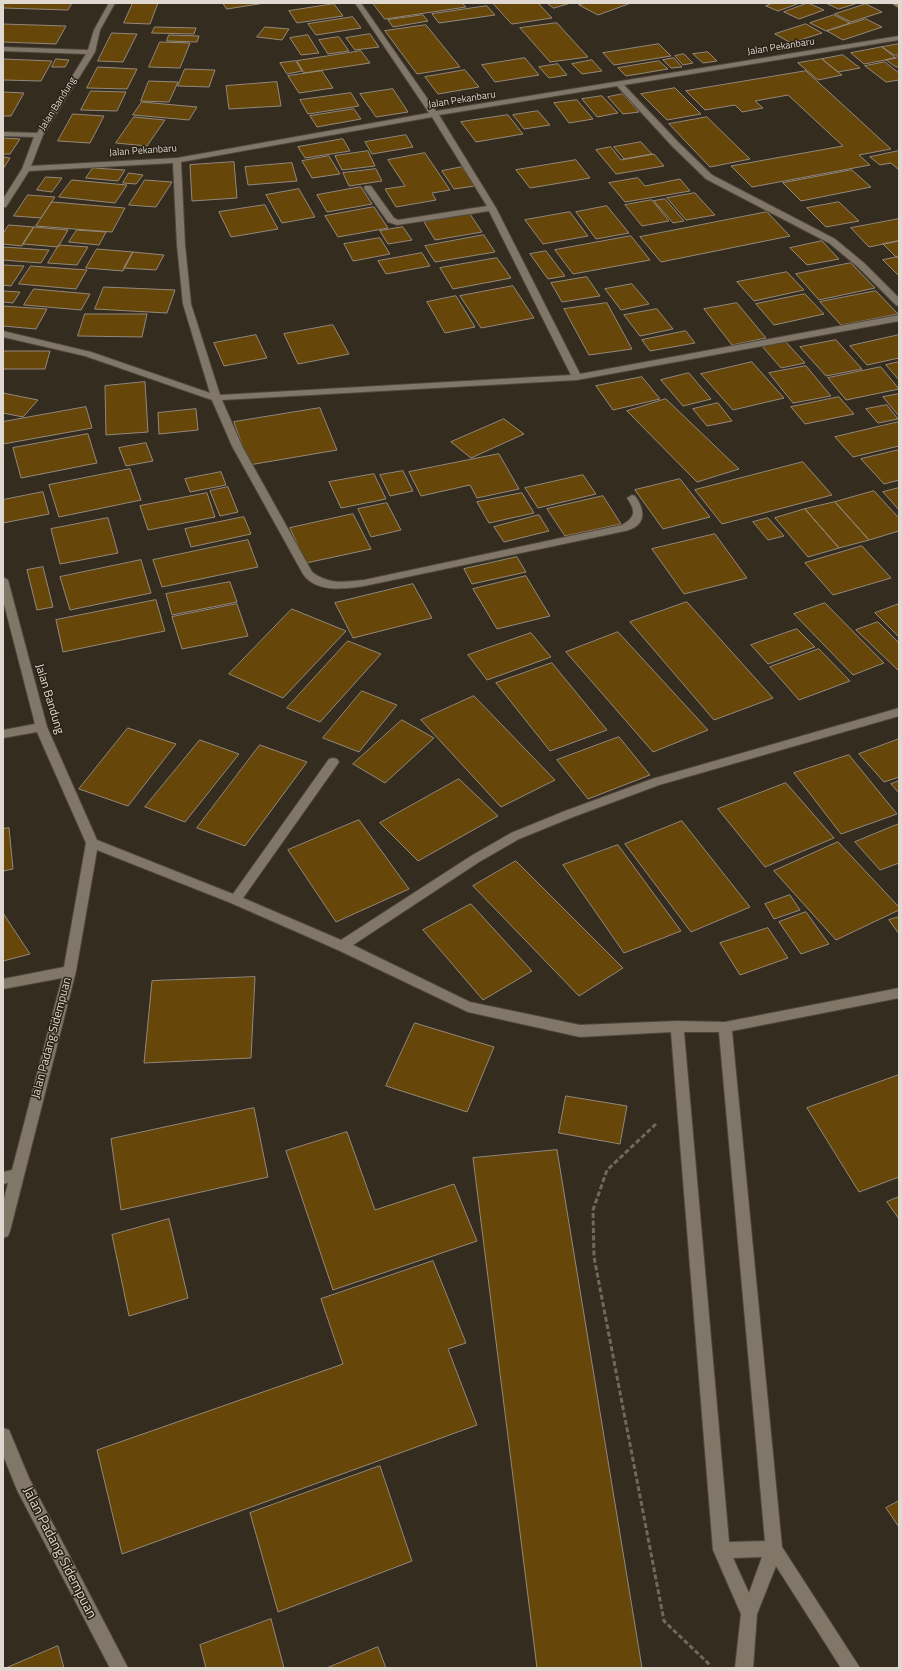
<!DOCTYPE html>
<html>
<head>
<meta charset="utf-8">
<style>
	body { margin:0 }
	#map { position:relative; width:902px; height:1671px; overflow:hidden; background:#352c20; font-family:"Titillium Web",sans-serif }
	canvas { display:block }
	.frame { position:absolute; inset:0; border:4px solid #dfd9d1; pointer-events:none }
</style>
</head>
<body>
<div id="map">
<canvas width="902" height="1671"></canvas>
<div class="frame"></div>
</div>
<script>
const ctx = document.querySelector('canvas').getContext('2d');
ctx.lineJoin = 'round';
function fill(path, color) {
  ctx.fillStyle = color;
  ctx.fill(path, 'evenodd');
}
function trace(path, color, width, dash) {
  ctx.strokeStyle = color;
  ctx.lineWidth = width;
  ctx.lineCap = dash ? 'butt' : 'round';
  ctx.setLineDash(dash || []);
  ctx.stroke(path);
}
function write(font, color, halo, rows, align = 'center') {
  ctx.font = font + ' "Titillium Web",sans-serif';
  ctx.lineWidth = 3;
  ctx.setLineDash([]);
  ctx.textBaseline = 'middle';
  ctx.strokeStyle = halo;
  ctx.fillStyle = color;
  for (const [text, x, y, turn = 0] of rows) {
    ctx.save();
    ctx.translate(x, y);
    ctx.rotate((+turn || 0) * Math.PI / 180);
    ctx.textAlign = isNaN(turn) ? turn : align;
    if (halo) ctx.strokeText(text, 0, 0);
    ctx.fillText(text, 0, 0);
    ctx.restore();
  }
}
const building = new Path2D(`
	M3 3H72L68 10 3 8Z
	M133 3H158L150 24 124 23Z
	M223 3H265L227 9Z
	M373 3H462L466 7 385 19Z
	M493 3H538L552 18 512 24Z
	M547 3H571L554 8Z
	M586 3H631L598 15 579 5Z
	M773 3H800L778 11 766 6Z
	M808 3 824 10 799 19 784 12Z
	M826 3H858L839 9Z
	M334 4 343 16 297 23 289 11Z
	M866 4 882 12 851 22 835 14Z
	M487 6 495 15 439 23 432 14Z
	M423 15 428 21 393 27 388 20Z
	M834 15 850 23 826 31 810 23Z
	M353 17 361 28 316 35 308 24Z
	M866 19 882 27 843 40 827 31Z
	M557 23 588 57 550 62 520 28Z
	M3 24 66 26 56 44 3 42Z
	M806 24 822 33 791 43 775 34Z
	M426 25 460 67 417 74 385 31Z
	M155 27 196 28 194 34 152 33Z
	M265 27 289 29 282 40 257 37Z
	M112 33 137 34 123 62 98 61Z
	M370 34 379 47 355 50 346 38Z
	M169 35 199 36 197 42 167 41Z
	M308 35 319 53 301 55 290 38Z
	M339 37 349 51 328 54 319 40Z
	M160 42 190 43 180 68 149 67Z
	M659 44 671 56 614 65 603 53Z
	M899 44V55H894L882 47Z
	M882 47 896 58 864 64 851 53Z
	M361 51 370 63 304 73 297 61Z
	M708 52 717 61 703 63 693 54Z
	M684 54 693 63 683 65 675 56Z
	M843 55 860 68 838 72 822 59Z
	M899 57V67H896L886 60Z
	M525 58 539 75 495 82 482 65Z
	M674 58 682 67 671 68 663 60Z
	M3 59 52 61 41 81 3 80Z
	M56 59 69 60 65 67H52Z
	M822 59 838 72 842 75 818 80 798 63Z
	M592 60 602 71 582 74 572 64Z
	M296 61 302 71 287 74 280 63Z
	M659 61 668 69 626 76 618 68Z
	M885 62 899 73V80L886 82 865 66Z
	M558 64 567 75 549 78 539 67Z
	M98 67 137 69 127 89 87 88Z
	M185 69 215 70 209 87 178 86Z
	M465 70 479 87 438 94 425 77Z
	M322 71 333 88 299 93 288 76Z
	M806 71 891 149 859 155 870 165 752 187 731 166 843 146 788 95 755 101 763 108 742 112 735 105 705 110 686 91Z
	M149 81 178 82 169 102 141 101Z
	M277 82 281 106 229 109 226 86Z
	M675 88 701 114 667 120 641 94Z
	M393 89 408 112 376 117 360 94Z
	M91 91 126 92 117 111 81 110Z
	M3 92 24 93 11 116H3Z
	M351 93 359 106 308 114 300 100Z
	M623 94 639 112 623 114 608 97Z
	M602 96 618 113 597 117 582 99Z
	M577 100 593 119 569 123 554 103Z
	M142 102 197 107 189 120 133 115Z
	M354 109 361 119 317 127 310 116Z
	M538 111 550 125 524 129 513 115Z
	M73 114 104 116 90 143 58 141Z
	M508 115 523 134 476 142 461 122Z
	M134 117 165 120 147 146 116 143Z
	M707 117 750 159 710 167 669 124Z
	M406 135 413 147 372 154 365 142Z
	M3 138 20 139 10 154H3Z
	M343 139 350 151 305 158 298 147Z
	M641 142 652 154 624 159 614 147Z
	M611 147 621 160 654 154 664 166 616 174 596 150Z
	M368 151 375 166 342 170 335 156Z
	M899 151V170L891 163 880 165 870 157Z
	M425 153 450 190 432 193 436 200 396 207 385 189 405 186 388 160Z
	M329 156 340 174 312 178 302 161Z
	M3 157 10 158 3 169Z
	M576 160 590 178 530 188 516 170Z
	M234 162 237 198 192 201 190 165Z
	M292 163 297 181 248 185 245 167Z
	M462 167 475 186 454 189 442 171Z
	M93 168 125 170 118 181 86 178Z
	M376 169 382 181 349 186 343 173Z
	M852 170 871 187 801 201 783 183Z
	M129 173 143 175 136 184 123 183Z
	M46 177 62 178 52 192 37 190Z
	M638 178 645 186 680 179 690 191 625 202 609 183Z
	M72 180 127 185 115 203 59 197Z
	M145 180 172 182 156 207 129 205Z
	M361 187 372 204 327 212 317 195Z
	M299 189 315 217 282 223 266 195Z
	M695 193 715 215 686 220 667 198Z
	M28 195 55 197 41 218 14 216Z
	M665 199 684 221 673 223 654 201Z
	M652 200 669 221 642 226 625 205Z
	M52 202 125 208 112 232 36 226Z
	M839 202 859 221 826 227 807 208Z
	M265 205 278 229 231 237 219 212Z
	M607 206 629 233 596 239 576 212Z
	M374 207 388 228 338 237 325 216Z
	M570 212 588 236 543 244 525 220Z
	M767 212 790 236 661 262 640 237Z
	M470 214 482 232 435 240 424 222Z
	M899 219V241L869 247 851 228Z
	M9 225 34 227 22 246 3 244V234Z
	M34 227 68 230 58 247 23 244Z
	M403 227 412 240 388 244 380 231Z
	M77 230 106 232 99 245 69 242Z
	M484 235 495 252 435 262 425 246Z
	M631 236 650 260 573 274 555 250Z
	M380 238 390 254 353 261 344 244Z
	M822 241 839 259 807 265 790 248Z
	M899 241V257H896L883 244Z
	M59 245 88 247 77 265 48 263Z
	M3 247 49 250 41 263 3 260Z
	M97 249 133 252 123 271 86 268Z
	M546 251 565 276 548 279 530 254Z
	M133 252 164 255 156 270 124 268Z
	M422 253 430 266 386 274 378 261Z
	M896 257H899V276L883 260Z
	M497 258 511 278 453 289 440 268Z
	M851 263 875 288 819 300 796 274Z
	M3 265 24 266 11 286 3 285Z
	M31 266 87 270 76 289 19 284Z
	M787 272 804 290 754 301 737 282Z
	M587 277 600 296 562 302 551 283Z
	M632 284 649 304 621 310 605 289Z
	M513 286 534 318 481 328 460 296Z
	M104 287 175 290 167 313 95 309Z
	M34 289 90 294 81 310 24 305Z
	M3 291 20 292 13 303 3 302Z
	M876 291 898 314 841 325 820 302Z
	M805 294 824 314 774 325 756 304Z
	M456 296 475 327 445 333 427 302Z
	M607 303 632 349 589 355 564 309Z
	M737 303 766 338 732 345 704 309Z
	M3 306 47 309 36 329 3 326Z
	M657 309 673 329 640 336 624 315Z
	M85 314H147L142 337 78 336Z
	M333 325 349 354 298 364 284 334Z
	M686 331 695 343 650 351 642 340Z
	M256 335 267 358 224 366 214 343Z
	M899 335V358L867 365 850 346Z
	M836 340 862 369 826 376 800 347Z
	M785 341 805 363 781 368 762 346Z
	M3 351H50L45 369H3Z
	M752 362 784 398 733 410 701 374Z
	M899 362V380L886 365Z
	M806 366 831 396 793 403 769 373Z
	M881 367 899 389 846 400 828 378Z
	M689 373 711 399 683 406 661 380Z
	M642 377 660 399 613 410 596 386Z
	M145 382 148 432 106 435 105 386Z
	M3 393 38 400 23 417 3 413Z
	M899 394V414L898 415 883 397Z
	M839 397 854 414 805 424 791 407Z
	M666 399 739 469 697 482 627 411Z
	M718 403 732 421 707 426 693 409Z
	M887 405 898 419 878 423 866 409Z
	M86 407 92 428 3 444V422Z
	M320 408 337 450 249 465 234 422Z
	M196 409 198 430 159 434 158 413Z
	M504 419 524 434 471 458 451 442Z
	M899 422V446L853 457 835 437Z
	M88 434 97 463 21 478 13 448Z
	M146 443 153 461 126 466 119 448Z
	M899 450V480L884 484 861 459Z
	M499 454 519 489 477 498 470 485 421 496 409 472Z
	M803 462 832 495 722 524 695 490Z
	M130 469 141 500 59 517 49 485Z
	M403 471 413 491 390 496 380 475Z
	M221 472 226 485 190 492 185 479Z
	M374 474 386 499 341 508 329 482Z
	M583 475 596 494 538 508 525 488Z
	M680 479 710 517 663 529 635 490Z
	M228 487 238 512 220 516 210 491Z
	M899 488V510L883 492Z
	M874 491 899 518V531L869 540 835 502Z
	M43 492 49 514 3 523V500Z
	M207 493 215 517 148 530 140 506Z
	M522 493 534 513 489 523 477 502Z
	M603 496 621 524 565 536 547 509Z
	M835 502 869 540 839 548 805 509Z
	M387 503 401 530 371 537 358 509Z
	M805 509 839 548 808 557 775 518Z
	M353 514 371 549 306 563 290 528Z
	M539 515 549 531 504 542 494 527Z
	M244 517 251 534 191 547 185 529Z
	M108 518 118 553 60 564 51 529Z
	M768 518 784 536 768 540 753 522Z
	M715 534 747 578 684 594 652 549Z
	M248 540 258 567 162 587 153 560Z
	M862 546 891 578 833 595 805 563Z
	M517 557 526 572 472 584 464 569Z
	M141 560 151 593 70 610 60 577Z
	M43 567 53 607 37 610 27 570Z
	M526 576 550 616 497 629 473 589Z
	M230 582 237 602 172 615 166 594Z
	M413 584 432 618 353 638 335 603Z
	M156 600 165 631 63 652 56 620Z
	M687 602 773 698 714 720 630 622Z
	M825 603 884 663 853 675 794 614Z
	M237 604 248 636 182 649 172 617Z
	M899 604V637L875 613Z
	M292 609 346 631 283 698 229 674Z
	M878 622 899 643V671L856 630Z
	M797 629 815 647 768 664 751 645Z
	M618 632 708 730 653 752 566 652Z
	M531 633 551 657 487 680 468 655Z
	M348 641 381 654 320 722 287 708Z
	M819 649 850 681 799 700 770 667Z
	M552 663 607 730 550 751 496 683Z
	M362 691 397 705 359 752 323 738Z
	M474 696 555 780 501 807 421 720Z
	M402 720 434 738 385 783 353 764Z
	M128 728 176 744 128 806 79 789Z
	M619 737 650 775 588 799 557 760Z
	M899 739V777L884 782 859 754Z
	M200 740 239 754 185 822 145 807Z
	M260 745 307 762 245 846 197 828Z
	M849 755 897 814 841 834 794 773Z
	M459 779 498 816 418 861 380 823Z
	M899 781V793L891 784Z
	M786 783 834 838 765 867 718 809Z
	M359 820 409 889 336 922 288 850Z
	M682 821 750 907 691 932 625 844Z
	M899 824V863L880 870 855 842Z
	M9 828 13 869 3 871V829Z
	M838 842 899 907V910L836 940 774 871Z
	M618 845 681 931 624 953 563 865Z
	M516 861 623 968 579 996 473 886Z
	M790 895 800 910 774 919 765 904Z
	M471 904 532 971 483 1000 423 930Z
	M806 912 829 944 801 954 779 922Z
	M3 913 30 954 3 961Z
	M899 917V934L889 920Z
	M768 928 788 958 740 975 720 943Z
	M255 977 251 1058 144 1063 152 981Z
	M415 1023 494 1047 467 1112 386 1086Z
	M899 1075V1177L859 1192 807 1108Z
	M566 1096 627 1106 620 1144 559 1133Z
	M254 1108 268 1177 121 1210 111 1139Z
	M347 1132 375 1210 454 1184 477 1241 333 1290 286 1151Z
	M557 1150 642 1668H537L473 1158Z
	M899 1197V1219L887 1202Z
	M169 1219 188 1298 129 1316 112 1235Z
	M433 1261 466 1343 448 1349 477 1425 122 1554 97 1450 343 1364 321 1299Z
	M380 1466 412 1561 278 1612 250 1513Z
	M899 1501V1527L886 1508Z
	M271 1619 284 1668H206L200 1645Z
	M58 1646 64 1668H6Z
	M378 1647 386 1668H327Z`);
fill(building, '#674609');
trace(building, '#93887a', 1);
const minor = new Path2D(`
	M109 3H115L100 30 95 52 43 135 31 166 177 158 429 113 355 3H361L436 111 899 36V40L624 85 678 142 712 175 835 239 864 263 899 298V306L896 305 858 267 829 243 706 179 672 146 617 86 439 115 496 208 580 374 899 315V321L577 380 222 400 242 446 312 572C330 585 343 582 364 580L622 525C636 517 636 511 627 498L632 495 635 496C646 511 646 526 625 531L364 586C344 589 316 593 303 574L232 446 212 400 85 356 3 337V331L91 352 210 393 183 304 177 245 173 163 29 171 6 207H3V199L22 169 34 137 3 136V132L37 133 86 54 3 51V47L88 50 94 30ZM432 117 487 206 398 220 394 218 371 186H365L364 188 388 222 397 225 489 211 571 375 220 395 191 304 185 245 181 162Z
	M3 577 8 580 47 727 97 840 233 894 329 759 333 758 337 759 339 762 337 765 243 898 341 940 471 856 511 833 565 811 652 779 899 708V716L659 785 573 817 519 839 479 862 353 945 470 1002 580 1025 677 1021 725 1022 899 988V998L732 1031 782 1547 860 1668H841L776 1566 757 1614 753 1668H735L741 1614 713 1550 671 1032 580 1037 468 1012 338 950 231 903 97 850 76 971 10 1231 8 1236 3 1238V1203L8 1183 3 1184V1172L12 1170 62 978 3 989V979L64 967 86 843 37 732 3 738V730L35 724 3 600ZM684 1032H719L765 1541 729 1542ZM762 1557 749 1593 733 1558Z
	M3 1428 9 1430 29 1478 128 1668H110L17 1490 3 1455Z`);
const major = new Path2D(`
	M891 3H899V8Z`);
trace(minor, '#4f473d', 2);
trace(major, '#4f473d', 2);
trace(new Path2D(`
	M656 1124 607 1170 593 1210 594 1257 664 1621 711 1666`), '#70685e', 3, [5, 2.5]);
fill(minor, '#817769');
fill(major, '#a77f50');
write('10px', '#dfd9d1', '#2b2216', [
	["Jalan Pekanbaru",781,47,-9],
	["Jalan Pekanbaru",462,100,-9],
	["Jalan Bandung",58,104,-58],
	["Jalan Pekanbaru",143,151,-4]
]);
write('12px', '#dfd9d1', '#2b2216', [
	["Jalan Bandung",49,699,73],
	["Jalan Padang Sidempuan",52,1038,-75]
]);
write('14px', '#dfd9d1', '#2b2216', [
	["Jalan Padang Sidempuan",59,1553,63]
]);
</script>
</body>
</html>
